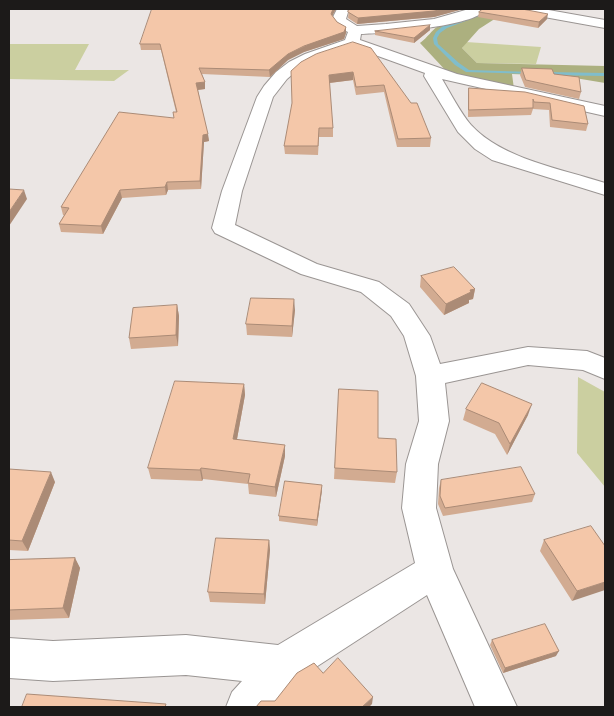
<!DOCTYPE html>
<html>
<head>
<meta charset="utf-8">
<style>
	body { margin:0 }
	#map { position:relative; width:614px; height:716px; overflow:hidden; background:#ebe6e4; font-family:"Open Sans",sans-serif }
	canvas { display:block }
	.frame { position:absolute; inset:0; border:10px solid #1c1a19; pointer-events:none }
</style>
</head>
<body>
<div id="map">
<canvas width="614" height="716"></canvas>
<div class="frame"></div>
</div>
<script>
const ctx = document.querySelector('canvas').getContext('2d');
ctx.lineJoin = 'round';
function fill(path, color) {
  ctx.fillStyle = color;
  ctx.fill(path, 'evenodd');
}
function trace(path, color, width, dash) {
  ctx.strokeStyle = color;
  ctx.lineWidth = width;
  ctx.lineCap = dash ? 'butt' : 'round';
  ctx.setLineDash(dash || []);
  ctx.stroke(path);
}
fill(new Path2D(`
	M466 42 541 47 536 64 477 63 462 48Z
	M9 44H89L75 70H129L114 81 9 79Z
	M578 377 605 392V487L577 453Z`), '#cbcfa0');
fill(new Path2D(`
	M494 9 507 11 479 29 462 48 477 63 605 66V83L563 76 512 74 514 89 448 73 420 43C428 37 432 30 437 27 448 19 481 10 494 9Z`), '#acb07f');
fill(new Path2D(`
	M487 11 490 12 447 28 440 33 437 38 438 44 459 63 469 70 532 72 534 73V74L466 72 455 65 434 44 433 38 436 32 443 26Z
	M545 72 605 73V76L543 75 542 74Z`), '#80bdcb');
const minor = new Path2D(`
	M337 9H349L346 19 357 26 386 24 434 19 469 9H486C475 27 384 33 361 34L360 40 457 74 605 106V116L442 79C451 94 460 112 471 125 502 159 562 169 605 183V195L492 160 475 149 458 132 424 76 425 73 353 47 315 60 300 68 287 79 273 97 242 191 235 225 317 264 379 282 409 304 430 336 440 364 528 347 587 351 605 358V379L583 370 528 365 445 383 449 421 438 464 436 508 453 569 517 707H475L427 595 296 680 274 707H226L232 692 242 681 186 675 53 681 9 678V638L53 641 186 635 278 645 415 563 402 508 406 464 419 421 416 376 404 336 391 316 361 292 301 274 215 233 212 228 222 191 257 97 264 86 276 72 289 62 305 54 345 40 348 32 338 27 332 19Z
	M515 9H543L605 20V28L522 13Z`);
trace(minor, '#9a9593', 2);
fill(minor, '#fff');
fill(new Path2D(`
	M336 9 332 16 346 33 344 39 304 52 288 60 270 77 202 74 205 82V89L198 90 209 141 204 142 201 189 168 190 166 195 122 198 103 234 61 232 59 224 64 215H63L61 207 174 118 176 112 161 50H141L140 44Z
	M349 9H463L434 17 357 24 348 18Z
	M479 12 547 19 538 28 478 17Z
	M430 30 414 43 375 35V31Z
	M353 42 431 138 430 147H397L384 92 356 95 353 80 329 83 333 128V137H319L318 155 285 154 284 146Z
	M522 68 554 74 581 92 579 99 525 87 520 75Z
	M469 88 584 106 588 124 586 131 550 127 549 110 533 109 531 115 468 117V95Z
	M421 276 475 289 473 299 469 300V303L444 315 420 287Z
	M177 305 179 316 178 346 131 349 129 338Z
	M295 310 292 337 247 335 246 324Z
	M244 384 245 395 237 439 285 456 276 497 249 494 248 484 203 479 202 481 151 479 148 468Z
	M339 389 397 472 395 483 334 479Z
	M466 409 528 415 507 455 495 434 463 420Z
	M9 469 55 482 28 551 9 550Z
	M441 480 535 494 532 502 443 516 438 504 439 488Z
	M322 490 317 526 279 521V516Z
	M269 540 270 550 265 604 210 602 208 592Z
	M544 540 605 546 572 601 540 551Z
	M75 558 80 568 69 618 9 620V560Z
	M492 640 556 656 503 673 490 645Z`), '#d2ab91');
fill(new Path2D(`
	M333 9H336L330 20 331 14Z
	M444 9H463L434 17 357 24 358 18Z
	M548 14 547 19 538 28 539 22Z
	M430 25V30L414 43V38Z
	M346 27V33L344 39 304 52 288 60 270 77 269 70 288 54Z
	M353 72V80L329 83V75Z
	M205 82V89L197 90 196 83Z
	M208 134 209 141 204 142 201 189 200 181 203 135Z
	M167 182 168 190 166 195 165 187Z
	M24 190 27 199 9 226V212Z
	M120 190 122 198 103 234 101 226Z
	M475 289 473 299 469 300V303L444 315 446 304 470 290Z
	M294 299 295 310 292 337V326Z
	M177 305 179 316 178 346 176 335Z
	M244 384 245 395 235 450 233 439Z
	M532 404 528 415 507 455 510 444Z
	M285 445V456L276 497 275 487Z
	M201 468 203 479 202 481 200 470Z
	M51 472 55 482 28 551 22 541Z
	M322 485V490L317 526V520Z
	M269 540 270 550 265 604 264 594Z
	M75 558 80 568 69 618 63 608Z
	M605 582V590L572 601 577 591Z
	M559 651 556 656 503 673 505 668Z
	M373 697 372 704 369 707H362Z`), '#ab8b76');
const building = new Path2D(`
	M152 9H333L331 14 337 22 346 27 344 32 304 46 288 54 269 70 199 68 205 82 196 83 208 134 203 135 200 181 167 182 165 187 120 190 101 226 59 224 69 208 61 207 119 112 174 118 173 112H177L160 44H140Z
	M349 9H444L434 11 358 18 348 12Z
	M483 9H522L548 14 539 22 479 12Z
	M430 25 414 38 375 31Z
	M353 42 371 48 411 103H417L431 138 398 139 384 85 356 87 353 72 329 75 333 128H319L318 146H284L292 103 291 71 301 62 316 54Z
	M522 68 552 69 554 74 579 77 581 92 526 80Z
	M469 88 525 92 584 106 588 124 552 120 550 103 534 102 533 99V108L469 110Z
	M9 189 24 190 9 212Z
	M454 267 475 289 470 290 471 292 446 304 421 276Z
	M251 298 294 299 292 326 246 324Z
	M177 305 176 335 129 338 133 308Z
	M175 381 244 384 233 439 285 445 275 487 248 483 250 474 201 468 200 470 148 468Z
	M482 383 532 404 510 444 499 423 466 409Z
	M339 389 378 391V438L396 439 397 472 335 468Z
	M521 467 535 494 445 508 440 496 441 480Z
	M9 469 51 472 22 541 9 540Z
	M285 481 322 485 317 520 279 516Z
	M591 526 605 546V582L577 591 544 540Z
	M216 538 269 540 264 594 208 592Z
	M75 558 63 608 9 610V560Z
	M545 624 559 651 505 668 492 640Z
	M338 658 373 697 362 707H256L261 701H275L297 673 314 663 323 673Z
	M27 694 166 704 165 707H22Z`);
fill(building, '#f4c7a9');
trace(building, '#ab8b76', 1);
</script>
</body>
</html>
